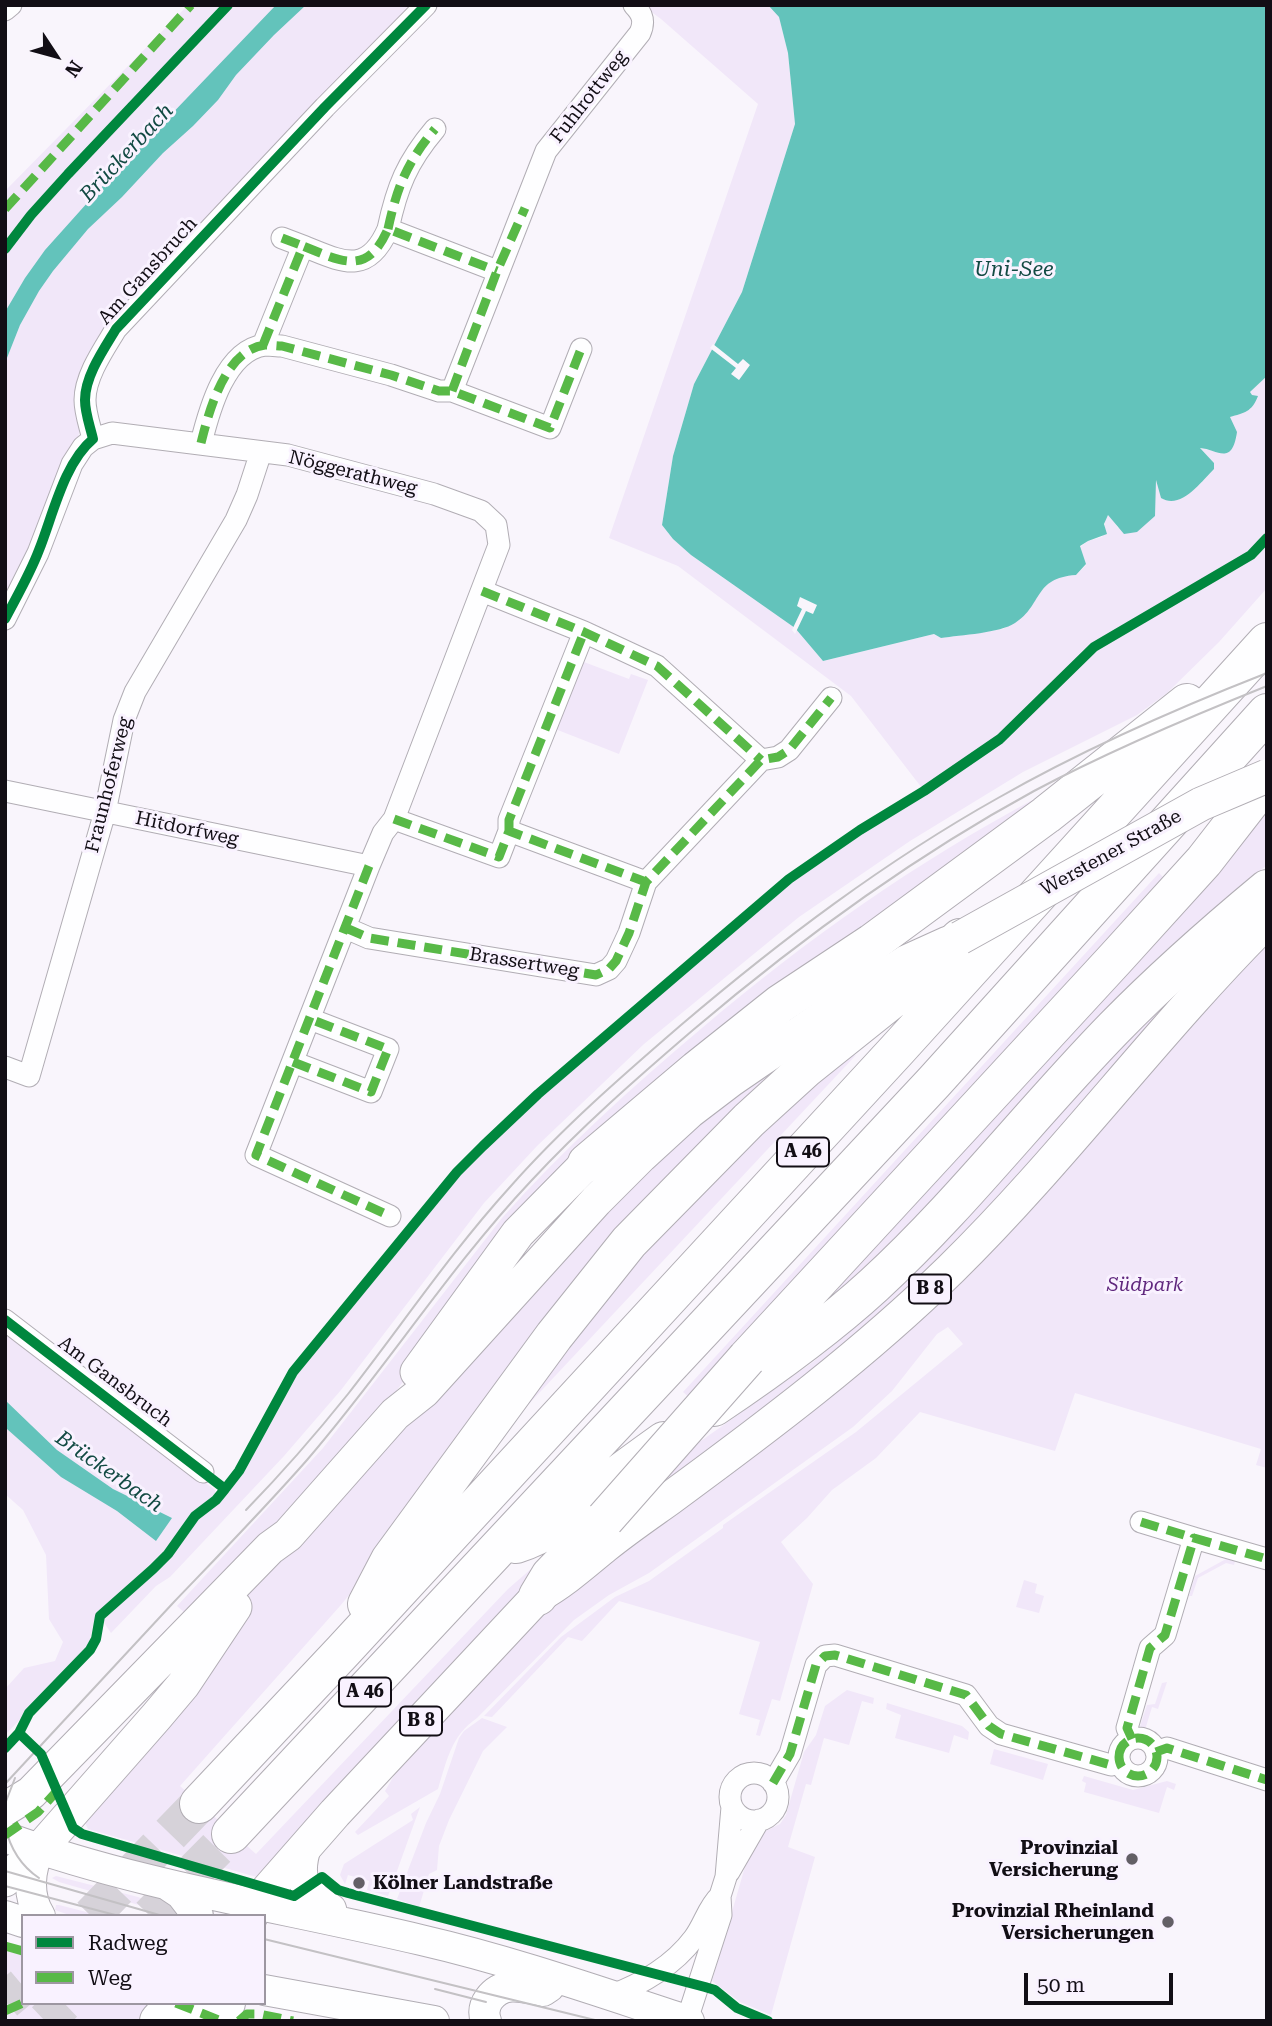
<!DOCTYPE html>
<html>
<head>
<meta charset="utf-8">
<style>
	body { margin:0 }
	#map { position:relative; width:1272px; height:2026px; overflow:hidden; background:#f9f5fc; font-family:"Roboto Serif",serif }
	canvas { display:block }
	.frame { position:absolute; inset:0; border:7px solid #120e15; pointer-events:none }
	.legend { position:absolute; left:21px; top:1914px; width:245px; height:91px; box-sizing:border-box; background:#f9f2ff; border:2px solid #9d97a1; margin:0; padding:9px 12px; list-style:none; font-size:21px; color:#120e15 }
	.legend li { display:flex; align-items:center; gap:14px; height:35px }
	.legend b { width:35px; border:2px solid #9d97a1 }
	.north { position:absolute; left:21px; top:21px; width:70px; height:70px; -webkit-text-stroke:5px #f9f2ff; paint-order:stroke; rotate:126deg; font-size:19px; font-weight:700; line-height:28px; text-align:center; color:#120e15 }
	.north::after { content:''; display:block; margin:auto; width:24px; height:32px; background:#120e15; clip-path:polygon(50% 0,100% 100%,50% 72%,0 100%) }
	.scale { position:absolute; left:1024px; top:1973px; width:149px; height:32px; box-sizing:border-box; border:4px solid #120e15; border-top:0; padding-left:9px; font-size:21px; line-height:24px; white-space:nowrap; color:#120e15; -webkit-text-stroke:5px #f9f2ff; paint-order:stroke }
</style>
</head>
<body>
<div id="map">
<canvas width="1272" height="2026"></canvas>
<div class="frame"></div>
<ul class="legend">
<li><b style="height:9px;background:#00873e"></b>Radweg</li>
<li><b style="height:9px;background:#58b947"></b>Weg</li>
</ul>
<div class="north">N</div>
<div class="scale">50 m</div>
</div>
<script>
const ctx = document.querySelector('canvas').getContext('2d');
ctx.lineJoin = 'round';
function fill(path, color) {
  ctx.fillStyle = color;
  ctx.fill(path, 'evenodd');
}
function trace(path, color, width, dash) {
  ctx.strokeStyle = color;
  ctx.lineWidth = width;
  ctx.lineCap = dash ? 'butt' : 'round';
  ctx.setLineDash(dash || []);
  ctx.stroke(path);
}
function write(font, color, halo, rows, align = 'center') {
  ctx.font = font + ' "Roboto Serif",serif';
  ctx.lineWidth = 6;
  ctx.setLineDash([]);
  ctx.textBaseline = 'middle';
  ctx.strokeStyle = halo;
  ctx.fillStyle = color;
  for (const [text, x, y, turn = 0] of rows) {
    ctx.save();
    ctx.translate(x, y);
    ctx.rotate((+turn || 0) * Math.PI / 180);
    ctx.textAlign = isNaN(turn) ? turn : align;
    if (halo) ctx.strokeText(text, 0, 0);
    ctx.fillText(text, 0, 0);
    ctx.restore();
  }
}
fill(new Path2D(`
	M188 5H421L119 322 80 424 78 440 5 608V191Z
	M642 5H768L779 17 788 53 795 124 742 292 694 384 673 456 662 525 673 539 691 555 795 628 823 661 934 634 941 638 1003 629 1030 607 1038 594 1053 579 1061 576 1076 575 1086 565 1080 547 1088 541 1102 537 1105 532V519L1109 514 1118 528 1155 516 1154 482 1156 480 1161 498C1191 498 1194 490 1214 469V463L1200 448 1226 453C1244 433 1234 436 1230 417L1252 396 1250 392 1267 376V588L1219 642 1167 693 1137 715 1023 772 910 841 799 917 644 1044 537 1146 484 1203 341 1390 284 1456 170 1577 156 1586 111 1633 101 1618 105 1613 153 1571 169 1555 197 1519 219 1502 241 1472 295 1373 459 1173 540 1096 790 880 825 855 925 792 851 696 678 566 609 538 758 104 661 19Z
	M576 659 629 679 631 674 648 680 619 754 550 727Z
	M1038 797 715 1045 406 1378 349 1453 185 1613 177 1606 323 1448 502 1218C563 1149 631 1088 702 1028 808 938 915 863 1038 797Z
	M1267 801V865L1195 924 1154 963 884 1251 801 1326Z
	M1159 873 1171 885 691 1399 683 1392Z
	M1267 930V1468L1256 1465 1261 1449 1075 1393 1055 1451 920 1412 876 1458 832 1490 807 1518 781 1542 813 1584 780 1701 772 1699 760 1736 756 1735 760 1720 739 1714 760 1642 619 1601 582 1641 568 1637 492 1717 484 1716 561 1637 615 1597 649 1581 723 1528V1525L856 1432 963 1344 948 1327 937 1334 892 1391 853 1427 649 1573 609 1595 574 1620 477 1718C451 1736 447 1760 438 1789L358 1835 355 1832 389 1796 385 1791 408 1752 567 1589 745 1454Z
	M1199 967 1134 1052 891 1311 630 1510 698 1443 813 1362 866 1318 918 1268 1089 1079Z
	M856 1055 526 1407 521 1400 604 1290 832 1060Z
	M792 1059 340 1606 180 1786 256 1854 508 1589 539 1562 548 1565 260 1878 88 1829 83 1819 252 1587 695 1117Z
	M5 1328 215 1490V1495L180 1530 164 1555 99 1615 94 1621 88 1649 7 1733 5 1732V1689L24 1668 55 1661 63 1642 49 1619 46 1555 23 1510 5 1494Z
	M1226 1559 1235 1561 1234 1565 1226 1563 1198 1578 1192 1596H1189L1195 1576Z
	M1024 1580 1037 1584 1035 1593 1044 1596 1039 1613 1016 1607Z
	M1167 1682 1158 1709 1152 1707 1145 1730 1140 1726 1147 1705 1155 1704 1162 1683Z
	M847 1690 874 1698 873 1704 862 1701 849 1745 824 1738 811 1785 806 1784 788 1847 815 1857 771 2015 740 2002 712 1981 751 1846 761 1833 780 1824 786 1815 804 1752 816 1735 825 1706Z
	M887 1703 962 1726 969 1732 968 1740 954 1735 949 1753 895 1738 901 1715 886 1709Z
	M482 1718 507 1727 483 1751 449 1820 439 1846 437 1870 429 1874 419 1907 397 1899 426 1823 440 1794 459 1738 464 1731Z
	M994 1749 1048 1764 1043 1780 990 1764Z
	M1084 1776 1133 1790 1167 1781 1176 1784 1174 1790 1167 1787 1159 1813 1084 1792 1086 1783 1082 1781Z
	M420 1807 388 1896 367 1890 369 1881 348 1875 345 1884 340 1875 344 1864 413 1820 411 1814Z
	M56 1876 138 1897 172 1909 170 1914 59 1882 52 1878Z
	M56 1905H59L102 1916H72L55 1910Z
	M5 1950 23 1956V2003H155L141 2021H5Z`), '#f1e7f9');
fill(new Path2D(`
	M276 5H306L274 35 236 75 218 100 193 126 163 153 122 197 88 229 53 271 39 291 20 325 5 363V312L25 278 45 250 97 192Z
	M768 5H1267V376L1250 392 1252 395 1258 396C1252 412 1244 413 1230 417L1237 432C1232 467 1217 449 1200 448L1214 463V469C1201 482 1181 510 1161 498L1156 480 1155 516 1137 532 1124 534 1108 515 1104 524 1107 534 1088 541 1080 546 1086 564 1076 575C1033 578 1043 605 1015 623 1000 633 961 635 941 638L934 634 823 661 795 628 691 555 673 539 662 525 673 456 694 384 742 292 795 124 788 53 779 17Z
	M5 1400 57 1450 113 1489 172 1518 156 1541 117 1511 61 1477 7 1429Z`), '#63c3bb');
fill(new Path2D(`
	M713 344 738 364 743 359 750 365 739 380 731 374 736 368 710 348Z
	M800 597 817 605 813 614 806 611 795 634 792 630 802 609 797 606Z`), '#f9f5fc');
trace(new Path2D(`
	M91 1916 199 1804
	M150 1916 231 1834
	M5 2001 23 1986
	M45 2021 64 2003`), '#d6d2d9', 38, [38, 19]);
const minor = new Path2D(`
	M5 10 11 5
	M388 229C397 187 407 162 435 129
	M282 238 303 246
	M263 345 303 246C341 261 367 277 388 229L497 271
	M452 391 546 151 640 33C645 22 643 14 634 5
	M93 439C90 426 85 413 85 400 85 376 104 349 116 329L325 107 426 5
	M201 443C209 411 225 350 265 345 270 345 277 346 282 346L391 375 439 391H452L550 428 581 349
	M482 591 584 632 657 666 761 760
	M5 619 38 553 72 464 83 447 93 439 112 433 288 455 434 494 481 511 496 525 499 545 394 819 383 833 369 866 256 1155 390 1216
	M5 791 369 866
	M394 819 499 857 509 831 646 882
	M509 831V820L584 632
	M346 928 369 938 596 975 609 969 616 961 629 933 646 882 761 760 778 757 789 750 831 698
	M293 1062 371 1092 388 1049 310 1019
	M5 1067 29 1076 105 812 124 720 135 692 236 520 247 495 261 452
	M5 1320 203 1472
	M1141 1522 1194 1538
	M1119 1757a19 19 0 1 1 38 0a19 19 0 1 1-38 0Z
	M1132 1739 1127 1728 1150 1648 1165 1635 1194 1538 1267 1559
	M1156 1752 1167 1748 1267 1780
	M730 1797a24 24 0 1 1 48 0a24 24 0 1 1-48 0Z
	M773 1783 790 1754 816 1665 825 1656 835 1655 966 1695 989 1726 1001 1734 1111 1765 1119 1763
	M729 1872 759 1820
	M612 1995C642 1984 674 1965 694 1938 704 1925 708 1907 720 1896
	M687 2020 721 1915 720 1896 726 1877 732 1807`);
const secondary = new Path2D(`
	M5 1837C140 1886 282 1907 421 1940 512 1961 600 1992 689 2021
	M306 1847C296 1878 304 1893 331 1909L334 1920
	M40 1849C29 1869 27 1896 40 1916
	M169 1886 181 1894 198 1916
	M5 1916 23 1922
	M264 1990 434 2021
	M486 2021C483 2013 484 2006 489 1999 503 1980 523 1987 543 1991L549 1987`);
const primary = new Path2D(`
	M417 1372 518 1233 587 1163
	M5 1809 31 1793 270 1548 288 1535 395 1414 424 1391 596 1201 641 1156 689 1112 731 1080 858 993 906 962 948 943
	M5 1880 40 1849 156 1717 183 1685 235 1607
	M251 1916 257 1902 335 1813 538 1596C563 1582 583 1564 605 1546 626 1529 648 1514 669 1499 767 1427 864 1354 951 1269 1063 1159 1156 1032 1267 921`);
const motorway = new Path2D(`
	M587 1163 697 1070 780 1004 872 943 1046 815 1187 703
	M747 1358 1116 958 1204 861 1267 780
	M714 1407C769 1370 825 1330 874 1285 960 1206 1032 1112 1114 1028 1162 979 1214 933 1267 889
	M516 1544C550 1534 576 1509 602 1487 622 1471 643 1456 664 1441
	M538 1596 550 1576 605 1519
	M367 1604 390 1560 554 1336 629 1242 749 1120 805 1069 915 981 960 938
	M199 1804 343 1651 897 1050 1267 642
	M231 1834 934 1082 1267 713
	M159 2021 175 2003
	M203 2021 226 2003`);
trace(minor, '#b1adb4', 23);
trace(secondary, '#b1adb4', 32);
trace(primary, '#b1adb4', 35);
trace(motorway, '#b1adb4', 40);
trace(minor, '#fefeff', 21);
trace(secondary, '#fefeff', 30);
trace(primary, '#fefeff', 33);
trace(motorway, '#fefeff', 38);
trace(new Path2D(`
	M246 1510C282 1473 316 1434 348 1394 402 1325 451 1252 510 1187 562 1128 622 1076 681 1025 781 940 884 862 998 798 1084 749 1175 709 1267 673
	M5 1784C61 1724 117 1663 173 1603 218 1556 264 1509 307 1460 385 1370 449 1268 531 1181 581 1127 637 1078 693 1030 799 940 911 858 1034 791 1109 751 1187 718 1267 686
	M5 1804 15 1778
	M5 1826C10 1848 21 1866 39 1878
	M5 1871 163 1916
	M5 1886 119 1916
	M264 1939 599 2021
	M435 1989 486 2002`), '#c3c1c4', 2);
const primaryBridge = new Path2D(`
	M960 938 1201 804 1267 776`);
const motorwayBridge = new Path2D(`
	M605 1519 747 1358`);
trace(primaryBridge, '#b1adb4', 35, []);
trace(motorwayBridge, '#b1adb4', 40, []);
trace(primaryBridge, '#fefeff', 33);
trace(motorwayBridge, '#fefeff', 38);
trace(new Path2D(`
	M5 209 191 5
	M388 229C397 187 407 162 435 129
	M282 238 303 246
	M263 345 303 246C341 261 367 277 388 229L497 271
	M452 391 497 271 525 208
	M201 443C209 411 225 350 265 345 270 345 277 346 282 346L391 375 439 391H452L550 428 581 349
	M482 591 584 632 657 666 761 760
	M394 819 499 857 509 831 646 882
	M509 831V820L584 632
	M369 866 256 1155 390 1216
	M346 928 369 938 596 975 609 969 616 961 629 933 646 882 761 760 778 757 789 750 831 698
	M293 1062 371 1092 388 1049 310 1019
	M1141 1522 1194 1538
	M1119 1757a19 19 0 1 1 38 0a19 19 0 1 1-38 0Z
	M1132 1739 1127 1728 1150 1648 1165 1635 1194 1538 1267 1559
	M1156 1752 1167 1748 1267 1780
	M773 1783 790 1754 816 1665 825 1656 835 1655 966 1695 989 1726 1001 1734 1111 1765 1119 1763
	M5 1835 38 1812 57 1791
	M5 1946 23 1951
	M176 2003 221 2021
	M5 2011 23 2003
	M239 2021 247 2014H259L293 2021`), '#58b947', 9, [18, 9]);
trace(new Path2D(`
	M5 249 31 215 68 174 228 5
	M5 619C17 596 30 574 39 550 53 515 64 463 93 439 90 426 85 413 85 400 85 376 104 349 116 329L325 107 426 5
	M5 1320 225 1489
	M19 1733 41 1754 73 1828 82 1834 294 1896 322 1877 338 1890 348 1893 705 1987 715 1990 737 2008 768 2021
	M5 1748 19 1733 29 1713 90 1650 96 1639 100 1616 153 1569 168 1554 195 1516 216 1500 225 1489 239 1471 293 1372 457 1172 483 1146 538 1094 789 879 860 830 924 791 1000 739 1094 647 1251 555 1267 538`), '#00873e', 10);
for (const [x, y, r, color] of [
	[1132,1859,7,"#635f66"],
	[359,1883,7,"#635f66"],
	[1168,1922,7,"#635f66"]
]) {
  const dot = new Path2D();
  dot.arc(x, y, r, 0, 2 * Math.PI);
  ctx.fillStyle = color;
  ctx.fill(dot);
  trace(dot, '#f9f2ff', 2.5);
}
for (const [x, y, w] of [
	[803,1152,52],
	[930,1289,42],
	[365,1692,52],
	[421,1721,42]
]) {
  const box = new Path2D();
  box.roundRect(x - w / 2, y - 14.5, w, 29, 5);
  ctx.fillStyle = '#f9f2ff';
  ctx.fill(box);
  trace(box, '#120e15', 2);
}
write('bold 18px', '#120e15', null, [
	["A 46",803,1152],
	["B 8",930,1289],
	["A 46",365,1692],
	["B 8",421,1721]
]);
write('19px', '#120e15', '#f9f2ff', [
	["Fuhlrottweg",589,97,-52],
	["Am Gansbruch",148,271,-48],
	["Nöggerathweg",353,473,14],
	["Fraunhoferweg",109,785,-76],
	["Hitdorfweg",187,829,12],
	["Werstener Straße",1111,853,-29],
	["Brassertweg",524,963,9],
	["Am Gansbruch",115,1382,37]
]);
write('italic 19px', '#60287e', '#f9f2ff', [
	["Südpark",1145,1285]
]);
write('bold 19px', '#120e15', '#f9f2ff', [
	["Provinzial",1118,1848],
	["Versicherung",1118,1870],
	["Kölner Landstraße",373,1883,"left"],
	["Provinzial Rheinland",1154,1911],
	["Versicherungen",1154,1933]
], 'right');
write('italic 21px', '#124a43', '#f9f2ff', [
	["Brückerbach",127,153,-47],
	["Uni-See",1014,270],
	["Brückerbach",109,1472,35]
]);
</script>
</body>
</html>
